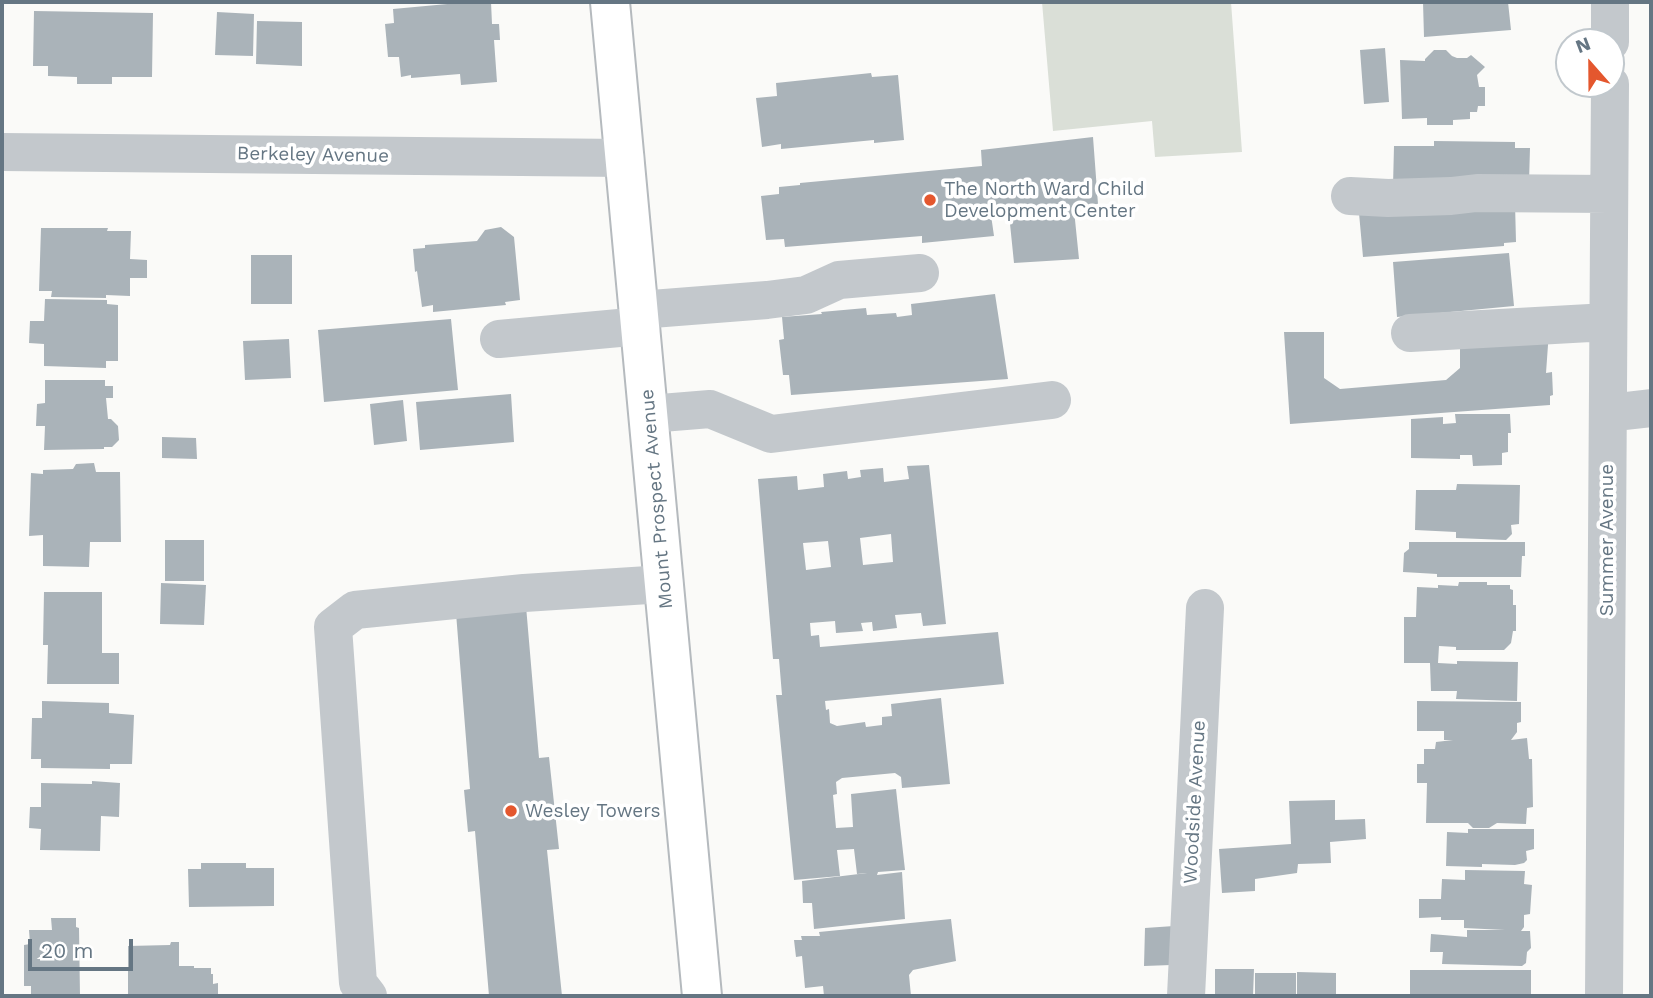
<!DOCTYPE html>
<html>
<head>
<meta charset="utf-8">
<style>
	body { margin:0 }
	#map { position:relative; width:1653px; height:998px; overflow:hidden; background:#fafaf8; font-family:"Work Sans",sans-serif }
	canvas { display:block }
	.frame { position:absolute; inset:0; border:4px solid #657683; pointer-events:none }
	.north { position:absolute; left:1555px; top:28px; width:70px; height:70px; box-sizing:border-box; background:#fff; border:2px solid #c1c8cd; border-radius:50%; rotate:339deg; font-size:19px; font-weight:700; line-height:28px; text-align:center; color:#657683 }
	.north::after { content:''; display:block; margin:auto; width:24px; height:32px; background:#e4572e; clip-path:polygon(50% 0,100% 100%,50% 72%,0 100%) }
	.scale { position:absolute; left:28px; top:939px; width:105px; height:32px; box-sizing:border-box; border:4px solid #657683; border-top:0; padding-left:9px; font-size:21px; line-height:24px; white-space:nowrap; color:#657683; -webkit-text-stroke:5px #fff; paint-order:stroke }
</style>
</head>
<body>
<div id="map">
<canvas width="1653" height="998"></canvas>
<div class="frame"></div>
<div class="north">N</div>
<div class="scale">20 m</div>
</div>
<script>
const ctx = document.querySelector('canvas').getContext('2d');
ctx.lineJoin = 'round';
function fill(path, color) {
  ctx.fillStyle = color;
  ctx.fill(path, 'evenodd');
}
function trace(path, color, width, dash) {
  ctx.strokeStyle = color;
  ctx.lineWidth = width;
  ctx.lineCap = dash ? 'butt' : 'round';
  ctx.setLineDash(dash || []);
  ctx.stroke(path);
}
function write(font, color, halo, rows, align = 'center') {
  ctx.font = font + ' "Work Sans",sans-serif';
  ctx.lineWidth = 7;
  ctx.setLineDash([]);
  ctx.textBaseline = 'middle';
  ctx.strokeStyle = halo;
  ctx.fillStyle = color;
  for (const [text, x, y, turn = 0] of rows) {
    ctx.save();
    ctx.translate(x, y);
    ctx.rotate((+turn || 0) * Math.PI / 180);
    ctx.textAlign = isNaN(turn) ? turn : align;
    if (halo) ctx.strokeText(text, 0, 0);
    ctx.fillText(text, 0, 0);
    ctx.restore();
  }
}
fill(new Path2D(`
	M1042 2H1231L1242 152 1155 157 1152 121 1053 131Z`), '#dadfd7');
fill(new Path2D(`
	M469 2H491L492 24H499L500 40H494L497 82 461 85 460 74 411 78V75L401 77 399 57H388L385 24 394 23 393 9Z
	M1423 2H1508L1511 30 1424 37Z
	M34 11 153 13 152 77H112V84H77V77L48 76V66H33Z
	M217 12 254 14 253 56 215 55Z
	M257 21 302 22V66L256 64Z
	M1385 48 1389 102 1364 104 1360 50Z
	M1434 50H1446L1452 56 1457 58H1467L1471 55 1485 67 1477 75 1479 87H1485V106H1478L1477 112H1470V119L1453 120V125H1427V118L1402 119 1400 60 1425 61V59Z
	M871 73 872 77 898 75 904 140 874 143V140L781 149V144L762 147 756 98 777 96 776 83Z
	M1093 137 1098 204 1077 206 1074 210 1079 259 1014 263 1009 214 991 215 994 236 922 243V236L785 247 784 239 766 240 761 196 779 194V187L800 185V183L982 166 981 150Z
	M1434 141 1515 142V148H1530L1529 182 1393 186 1394 146H1434Z
	M1515 203 1516 242 1504 243V246L1363 257 1359 213Z
	M501 227 514 237 520 300 505 302 506 305 433 312V305L422 307 417 271 415 272 413 249 425 248V245L477 241 485 230Z
	M41 228H108L107 231H131L130 259 147 260V278H130V296L106 295V298L51 297 52 291H39Z
	M1509 253 1514 306 1397 317 1393 262Z
	M251 255H292V304H251Z
	M995 294 1008 379 791 395 789 375H783L779 340 784 339 782 317 822 314 821 312 866 308 867 315 896 313 897 317 912 315 911 304Z
	M45 299 107 300V304L118 305V361H106V368L44 366V344L29 343 30 321H44Z
	M451 319 458 390 324 402 318 330Z
	M1549 331 1546 373 1552 372 1553 395 1550 396V405L1290 424 1284 332H1324V378L1340 389 1446 380 1460 368V337Z
	M289 339 291 378 245 380 243 341Z
	M45 380H105V386H113V398H106L108 419H111L118 426 119 440 112 447H104V449L44 450 45 426H36L37 404 45 403Z
	M511 394 514 442 420 450 416 402Z
	M403 400 407 441 374 445 370 404Z
	M1455 414H1510L1511 433H1508V452L1502 453V465L1473 466 1472 455H1460V459L1411 458V419L1443 417V424L1456 423Z
	M162 437 196 438 197 459 162 458Z
	M94 463 96 472H120L121 542H90L89 567 43 566V535L29 536 31 473 43 474V470L73 469 76 464Z
	M929 465 946 624 923 626 921 613 895 615 897 628 873 631 872 622 861 623 863 631 836 633 835 621 810 623 811 636 819 635 820 647 998 632 1004 684 825 701 826 710 829 709 830 723 837 726 865 722 866 727 882 725V717L892 716 891 704 941 698 950 784 902 788 901 777 895 773 842 778 836 782 837 794 833 795 836 828 853 827 851 794 896 789 905 870 878 872 877 875 902 872 905 919 814 929 812 903H803L802 881 867 873 857 874 854 849 837 850 840 876 794 880 776 695H782L779 659H773L758 479 797 476 798 490 824 487 823 474 847 471 848 479 861 477 860 470 883 468 884 482 909 479 907 466ZM891 534 893 562 863 565 860 538ZM828 541 831 567 806 570 803 543Z
	M1457 484 1520 485 1519 524 1511 525 1512 534 1506 540 1456 538V532L1415 530 1416 490H1456Z
	M165 540H204V581H165Z
	M1409 542H1525V556H1522L1521 577H1437V574L1403 572 1404 553 1409 549Z
	M1459 582H1487V585H1510V589L1513 590V605H1516V631H1513L1511 643 1504 650H1456V647L1439 646 1438 663 1457 664V661L1518 662 1517 701 1456 699 1457 691H1431L1430 663H1404V617H1416L1417 587 1438 588V585L1458 586Z
	M161 583 206 585 204 625 160 624Z
	M44 592H102V653H119V684H47L48 645H43Z
	M526 606 539 758 549 757 559 849 547 850 562 996H489L475 831 468 832 464 790 470 789 456 613Z
	M42 701 109 703V713L134 715 132 764H110V769L41 768V759H31L32 718H42Z
	M1417 701 1521 702V722L1517 723V732L1511 740 1527 738 1529 759H1532L1533 807 1527 808 1526 824 1497 823 1489 828H1473L1468 823H1426L1427 783H1417V764H1424V749H1435L1436 742 1453 740H1444V731H1417Z
	M92 781 120 783 119 817 101 816 100 851 40 850 41 829 29 828 30 807H41V783L92 784Z
	M1335 800V820L1365 819 1366 839 1330 842 1331 863 1298 864 1297 873 1255 879V891L1222 893 1219 849 1291 844 1289 801Z
	M1468 829H1534V849L1526 851 1527 860 1524 863 1515 865 1482 864V867L1446 866 1447 832 1468 833Z
	M201 863H246V868H274V906L189 907 188 869H201Z
	M1465 870 1525 871 1524 884 1532 885 1531 899 1530 914 1524 915V927L1521 931H1530L1531 948 1527 952 1526 963 1522 966 1442 964 1443 952H1430L1431 934 1467 937V930H1505L1464 928V920H1441V917L1419 918V899H1441L1442 879 1465 880Z
	M51 918H76V927L79 928 80 996H31V986H24V945L30 944 29 930H52Z
	M951 919 956 961 913 970 909 975 911 996H824L823 986 805 988 802 956 796 957 794 940H802L801 936H820L819 932Z
	M1174 926 1171 965 1144 966 1145 928Z
	M171 942H179V966H194V968H211V974H213V984L218 983V996H128V946L170 945Z
	M1215 969H1254L1253 996H1215Z
	M1410 970H1531V994H1525V996H1410Z
	M1297 972 1336 973V996H1297Z
	M1255 973H1296V996H1255Z`), '#aab3b9');
const major = new Path2D(`
	M610 2 702 996`);
trace(major, '#b5babe', 42);
trace(new Path2D(`
	M1610 42V2
	M2 152 625 158
	M1350 196 1388 198 1451 196 1477 193 1609 194
	M639 310 767 300 806 295 839 280 920 273
	M1410 333 1608 322
	M499 339 641 326
	M1608 413 1651 408
	M649 414 710 409 771 434 1052 400
	M368 996 358 983 333 627 355 610 524 593 664 584
	M1186 996 1205 608
	M1604 996 1610 84`), '#c3c8cc', 38);
trace(major, '#fff', 38);
for (const [x, y, r, color] of [
	[930,200,7,"#e4572e"],
	[511,811,7,"#e4572e"]
]) {
  const dot = new Path2D();
  dot.arc(x, y, r, 0, 2 * Math.PI);
  ctx.fillStyle = color;
  ctx.fill(dot);
  trace(dot, '#fff', 2.5);
}
write('19px', '#657683', '#fff', [
	["Berkeley Avenue",313,155,1],
	["Mount Prospect Avenue",657,499,-95],
	["Summer Avenue",1607,540,-90],
	["Woodside Avenue",1195,802,-87]
]);
write('19px', '#657683', '#fff', [
	["The North Ward Child",944,189],
	["Development Center",944,211],
	["Wesley Towers",525,811]
], 'left');
</script>
</body>
</html>
